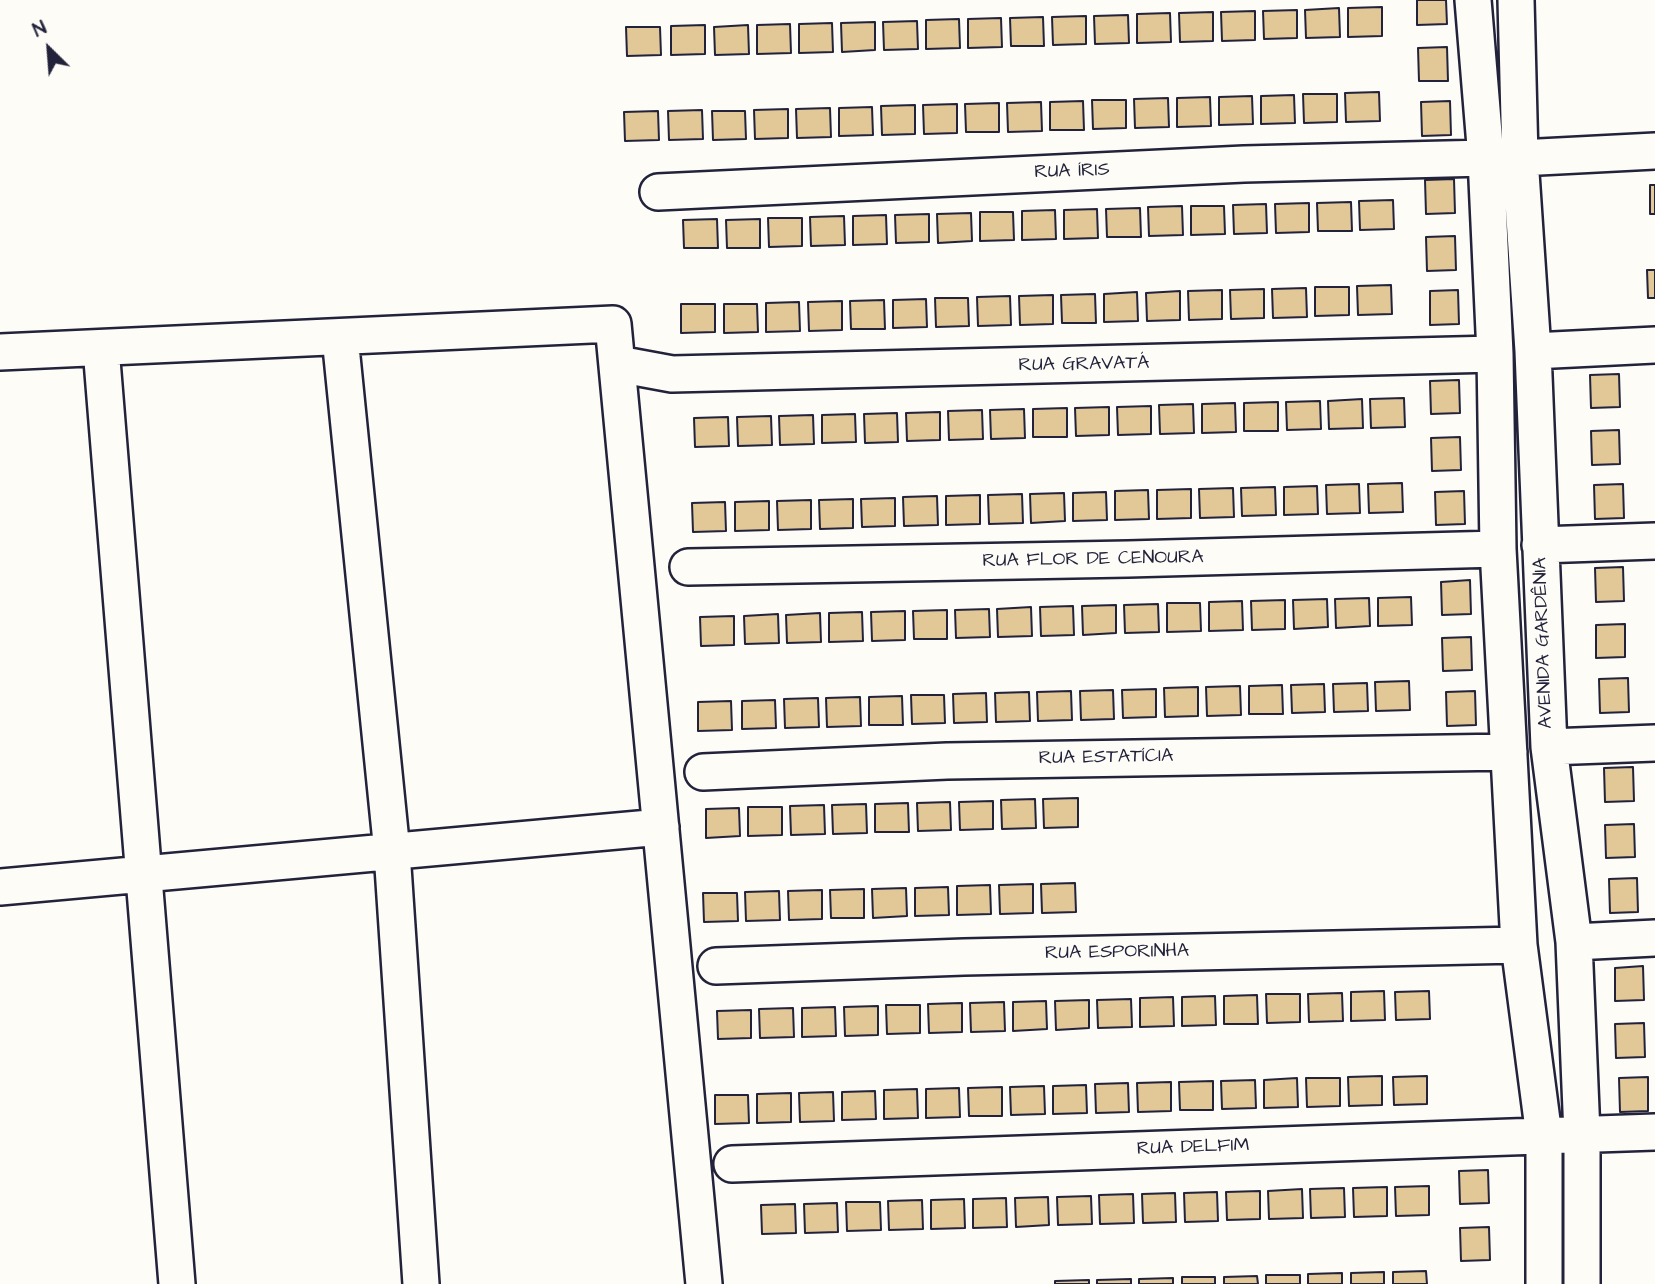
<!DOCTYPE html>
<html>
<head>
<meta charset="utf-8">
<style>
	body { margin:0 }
	#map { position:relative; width:1655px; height:1284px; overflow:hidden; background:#fdfcf7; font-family:"Architects Daughter",sans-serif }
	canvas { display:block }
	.north { position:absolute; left:14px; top:14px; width:70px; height:70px; -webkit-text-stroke:5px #fdfcf7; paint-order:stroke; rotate:335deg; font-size:19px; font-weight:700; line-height:28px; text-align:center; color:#22223b }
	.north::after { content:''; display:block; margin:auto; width:24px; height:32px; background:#22223b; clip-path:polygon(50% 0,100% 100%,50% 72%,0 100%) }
</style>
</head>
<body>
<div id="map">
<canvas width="1655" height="1284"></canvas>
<div class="north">N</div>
</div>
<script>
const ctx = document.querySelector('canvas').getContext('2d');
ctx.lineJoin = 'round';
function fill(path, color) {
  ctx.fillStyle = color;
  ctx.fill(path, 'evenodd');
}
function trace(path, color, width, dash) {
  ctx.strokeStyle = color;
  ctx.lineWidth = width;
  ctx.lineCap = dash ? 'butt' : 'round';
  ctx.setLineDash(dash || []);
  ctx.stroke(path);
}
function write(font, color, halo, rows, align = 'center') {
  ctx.font = font + ' "Architects Daughter",sans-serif';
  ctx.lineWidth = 5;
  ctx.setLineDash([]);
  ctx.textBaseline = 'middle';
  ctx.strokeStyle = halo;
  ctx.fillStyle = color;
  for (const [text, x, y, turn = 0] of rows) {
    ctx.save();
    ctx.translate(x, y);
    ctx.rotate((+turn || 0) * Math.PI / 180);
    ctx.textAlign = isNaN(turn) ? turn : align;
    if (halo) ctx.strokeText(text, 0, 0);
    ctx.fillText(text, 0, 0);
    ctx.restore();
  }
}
const building = new Path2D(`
	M1417 0H1446L1447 24 1417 25Z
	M1382 7V36L1348 37V8Z
	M1339 8 1340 37 1306 38 1305 10Z
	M1297 10V38L1264 39 1263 11Z
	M1255 11V40L1222 41 1221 12Z
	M1213 12V41L1180 42 1179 13Z
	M1170 13 1171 42 1137 43V14Z
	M1128 15 1129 43 1095 44 1094 16Z
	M1086 16V44L1053 45 1052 17Z
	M1043 17 1044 46H1011L1010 18Z
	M1001 18 1002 47 968 48V19Z
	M959 19 960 48 926 49V20Z
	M917 21 918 49 884 50 883 22Z
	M875 22V50L842 52 841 23Z
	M832 23 833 52 799 53V24Z
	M790 24 791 53 757 54V25Z
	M705 25V54L671 55V26Z
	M748 25 749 54 715 55 714 27Z
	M626 27H660L661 55 627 56Z
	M1447 47 1448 81H1419L1418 48Z
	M1379 92 1380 121 1346 122 1345 93Z
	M1303 94H1337V122L1304 123Z
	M1294 95 1295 123 1261 124V96Z
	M1252 96 1253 124 1219 125V97Z
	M1210 97 1211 126 1177 127V98Z
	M1168 98 1169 127 1135 128 1134 99Z
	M1092 100H1126V128L1093 129Z
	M1083 101 1084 130H1050V102Z
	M1450 101 1451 135 1422 136 1421 102Z
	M1041 102 1042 131 1008 132 1007 103Z
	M999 103V132H966L965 104Z
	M957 104V133L924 134 923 105Z
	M915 105V134L882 135 881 106Z
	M872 107 873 135 839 136V108Z
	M830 108 831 137 797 138 796 109Z
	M788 109V138L755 139 754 110Z
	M702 110 703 139 669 140 668 111Z
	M658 111 659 140 625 141 624 112Z
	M712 111H745L746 139 713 140Z
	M1454 179 1455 213 1426 214 1425 180Z
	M1650 185H1655V214H1650Z
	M1393 200 1394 229 1360 230 1359 201Z
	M1351 202 1352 231H1318L1317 203Z
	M1309 203V232L1276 233 1275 204Z
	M1266 204 1267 233 1234 234 1233 205Z
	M1182 206 1183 235 1149 236 1148 207Z
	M1191 206H1224L1225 234 1191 235Z
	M1140 208 1141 237H1107L1106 209Z
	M1097 209 1098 238 1064 239V210Z
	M1055 210 1056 239 1022 240V211Z
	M980 212H1013L1014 240 980 241Z
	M971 213 972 241 938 243 937 214Z
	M929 214V242L896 243 895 215Z
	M886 215 887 244 853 245V216Z
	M844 216 845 245 811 246 810 217Z
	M768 218H802V246L769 247Z
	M717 219 718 248H684L683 220Z
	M760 219V248H727L726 220Z
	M1455 236 1456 270 1427 271 1426 237Z
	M1647 270H1655V298H1648Z
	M1391 285 1392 314 1358 315 1357 286Z
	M1315 287H1349V315L1315 316Z
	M1306 288 1307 317 1273 318 1272 289Z
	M1264 289V318L1231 319 1230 290Z
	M1222 290V319L1189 320 1188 291Z
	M1458 290 1459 324 1430 325V291Z
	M1180 291V320L1147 321 1146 293Z
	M1137 292 1138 321 1104 322V294Z
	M1095 294 1096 323H1062L1061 295Z
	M1053 295V324L1020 325 1019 296Z
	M1010 296 1011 325 978 326 977 297Z
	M935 298H968L969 326 936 327Z
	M926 299 927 327 893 328V300Z
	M884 300 885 329H851L850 301Z
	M842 301V330L809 331 808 302Z
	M799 302 800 331 766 332V303Z
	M681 304H715V332L681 333Z
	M724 304H757L758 332 724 333Z
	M1619 374 1620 407 1591 408 1590 375Z
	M1459 380 1460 413 1431 414 1430 381Z
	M1404 398 1405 427 1371 428 1370 399Z
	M1362 399 1363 428 1329 429 1328 401Z
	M1320 401 1321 429 1287 430 1286 402Z
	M1278 402V431H1244V403Z
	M1235 403 1236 432 1202 433V404Z
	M1193 404 1194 433 1160 434 1159 405Z
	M1151 406V434L1118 435 1117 407Z
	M1109 407V435L1076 436 1075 408Z
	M1067 408V437H1033V409Z
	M1024 409 1025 438 991 439 990 410Z
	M982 410 983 439 949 440 948 411Z
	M940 412V440L907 441 906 413Z
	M897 413 898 442 865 443 864 414Z
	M855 414 856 442 822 443V415Z
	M813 415 814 444 780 445 779 416Z
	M771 416 772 445 738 446 737 417Z
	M728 417 729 446 695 447 694 418Z
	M1619 430 1620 464 1592 465 1591 431Z
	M1460 437 1461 470 1432 471 1431 438Z
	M1402 483 1403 512 1369 513 1368 484Z
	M1359 484 1360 513 1327 514 1326 485Z
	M1623 484 1624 518 1595 519 1594 485Z
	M1317 486 1318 514 1284 515V487Z
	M1275 487 1276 515 1242 516 1241 488Z
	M1233 488 1234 517 1200 518 1199 489Z
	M1191 489V518L1157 519V490Z
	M1148 490 1149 519 1115 520V491Z
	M1464 491 1465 524 1436 525 1435 492Z
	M1106 492 1107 520 1073 521V493Z
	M1064 493 1065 521 1031 523 1030 494Z
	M1022 494 1023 523 989 524 988 495Z
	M980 495V524L946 525V496Z
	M937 496 938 525 904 526 903 497Z
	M895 498V526L862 527 861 499Z
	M853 499V528L820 529 819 500Z
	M811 500V529L778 530 777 501Z
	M769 501V530L735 531V502Z
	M725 502 726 531 693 532 692 503Z
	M1623 567 1624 601 1596 602 1595 568Z
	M1470 580 1471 614 1442 615 1441 582Z
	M1411 597 1412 625 1378 626V598Z
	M1369 598 1370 626 1336 628 1335 599Z
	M1327 599 1328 627 1294 629 1293 600Z
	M1285 600V629L1252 630 1251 601Z
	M1242 601 1243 630 1209 631V602Z
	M1167 603H1200L1201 631 1167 632Z
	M1158 604 1159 632 1125 633 1124 605Z
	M1116 605V633L1083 635 1082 606Z
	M1073 606 1074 635 1041 636 1040 607Z
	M1031 607 1032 636 998 637 997 609Z
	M989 609 990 637 956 638 955 610Z
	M947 610V639H914L913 611Z
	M905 611V640L872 641 871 612Z
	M862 612 863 641 829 642V613Z
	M820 613 821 642 787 643 786 615Z
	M778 614 779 643 745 644 744 616Z
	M734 616V645L701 646 700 617Z
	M1625 624V657L1596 658V625Z
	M1471 637 1472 670 1443 671 1442 638Z
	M1628 678 1629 712 1600 713 1599 679Z
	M1409 681 1410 710 1376 711 1375 682Z
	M1367 683 1368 711 1334 712 1333 684Z
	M1324 684 1325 712 1292 713 1291 685Z
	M1282 685 1283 714H1249V686Z
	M1240 686 1241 715 1207 716 1206 687Z
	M1198 687V716L1165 717 1164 688Z
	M1156 689V717L1123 718 1122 690Z
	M1113 690 1114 719 1081 720 1080 691Z
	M1071 691 1072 720 1038 721 1037 692Z
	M1475 691 1476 725 1447 726 1446 692Z
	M1029 692 1030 721 996 722 995 693Z
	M986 693 987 722 954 723 953 694Z
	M911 695H944L945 723 912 724Z
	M902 696 903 725H869V697Z
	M860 697 861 726 827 727 826 698Z
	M818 698 819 727 785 728 784 699Z
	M775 700 776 728 742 729V701Z
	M731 701 732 730 698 731V702Z
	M1633 767 1634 801 1605 802 1604 768Z
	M1078 798V827L1044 828 1043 799Z
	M1035 799 1036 828 1002 829 1001 800Z
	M993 801V829L960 830 959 802Z
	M950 802 951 830 918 831 917 803Z
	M908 803 909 832H875V804Z
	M866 804 867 833 833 834 832 805Z
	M824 805 825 834 791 835 790 806Z
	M748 807H782V835L748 836Z
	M739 808 740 836 706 838V809Z
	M1634 824 1635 857 1606 858 1605 825Z
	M1637 878 1638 912 1610 913 1609 879Z
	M1075 883 1076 912 1042 913 1041 884Z
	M1033 884V913L1000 914 999 885Z
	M990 885 991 914 957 915V886Z
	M948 887 949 915 915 916V888Z
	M906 888 907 916 873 918 872 889Z
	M864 889V918H831L830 890Z
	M822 890V919L789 920 788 891Z
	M779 891 780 920 746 921 745 892Z
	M703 893H737L738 921 704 922Z
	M1643 966 1644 1000 1615 1001V968Z
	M1384 991 1385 1020 1351 1021V992Z
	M1429 991 1430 1019 1396 1020 1395 992Z
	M1342 993 1343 1021 1309 1022 1308 994Z
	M1266 994H1300V1022L1267 1023Z
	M1257 995 1258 1024H1224V996Z
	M1215 996 1216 1025 1182 1026V997Z
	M1173 997 1174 1026 1140 1027V998Z
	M1131 999 1132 1027 1098 1028 1097 1000Z
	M1089 1000V1028L1056 1030 1055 1001Z
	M1046 1001 1047 1029 1013 1031V1002Z
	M1004 1002 1005 1031 971 1032 970 1003Z
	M962 1003V1032L929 1033 928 1004Z
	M886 1005H920V1033L887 1034Z
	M878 1006V1035L845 1036 844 1007Z
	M835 1007 836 1036 802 1037V1008Z
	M793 1008 794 1037 760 1038 759 1009Z
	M751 1010V1038L718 1039 717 1011Z
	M1644 1023 1645 1057 1616 1058 1615 1024Z
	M1382 1076V1105L1349 1106 1348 1077Z
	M1427 1076V1104L1394 1105 1393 1077Z
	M1648 1077V1111L1620 1112 1619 1078Z
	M1297 1078 1298 1107 1264 1108V1080Z
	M1306 1078H1340V1106L1307 1107Z
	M1255 1080 1256 1108 1222 1109 1221 1081Z
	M1213 1081V1110H1180L1179 1082Z
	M1171 1082V1111L1138 1112 1137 1083Z
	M1128 1083 1129 1112 1096 1113 1095 1084Z
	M1086 1085 1087 1113 1053 1114V1086Z
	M1044 1086 1045 1114 1011 1115 1010 1087Z
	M1002 1087V1116H969L968 1088Z
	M959 1088 960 1117 926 1118V1089Z
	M917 1089 918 1118 884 1119V1090Z
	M875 1091 876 1119 842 1120V1092Z
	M833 1092 834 1121 800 1122 799 1093Z
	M791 1093V1122L757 1123V1094Z
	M715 1095H748L749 1123 715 1124Z
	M1488 1170 1489 1203 1460 1204 1459 1171Z
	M1429 1186V1215L1396 1216 1395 1187Z
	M1387 1187V1216L1354 1217 1353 1188Z
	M1344 1188 1345 1217 1311 1218 1310 1189Z
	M1302 1189 1303 1218 1269 1219 1268 1191Z
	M1260 1191V1219L1227 1220 1226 1192Z
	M1217 1192 1218 1221 1185 1222 1184 1193Z
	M1175 1193 1176 1222 1143 1223 1142 1194Z
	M1133 1194 1134 1223 1100 1224 1099 1195Z
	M1091 1196 1092 1224 1058 1225 1057 1197Z
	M1048 1197 1049 1225 1016 1227 1015 1198Z
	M1006 1198 1007 1227 973 1228V1199Z
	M964 1199 965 1228 931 1229V1200Z
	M922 1200 923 1229 889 1230 888 1201Z
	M846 1202H880L881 1230 847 1231Z
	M837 1203 838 1232 805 1233 804 1204Z
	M795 1204 796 1233 762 1234 761 1205Z
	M1489 1227 1490 1260 1461 1261 1460 1228Z
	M1426 1271 1427 1284H1393V1272Z
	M1384 1272V1284H1351V1273Z
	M1342 1273V1284H1308V1274Z
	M1266 1275H1300V1284H1266Z
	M1257 1276 1258 1284H1224V1277Z
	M1182 1277H1215V1284H1182Z
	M1173 1278V1284H1139V1279Z
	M1131 1279V1284H1097V1280Z
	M1089 1280V1284H1055V1281Z`);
fill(building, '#e2c797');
trace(building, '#22223b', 2);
const minor = new Path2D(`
	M1473 0 1486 158 1495 354 1498 549 1519 945 1544 1136V1284
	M1516 0 1520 158 1533 351 1549 747 1574 942 1582 1134V1284
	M1520 158 1655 151
	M658 192 1244 164 1486 158
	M340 337 392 852 421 1284
	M101 348 177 1284
	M1533 351 1655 345
	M0 352 613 324 704 1284
	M618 364 672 374 1495 354
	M1540 545 1655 541
	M688 567 1128 559 1498 549
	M1549 747 1655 743
	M703 772 947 761 1509 752
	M0 887 661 827
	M1574 942 1655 938
	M716 966 964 957 1519 945
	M732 1164 1655 1132`);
trace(minor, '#22223b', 40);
trace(minor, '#fdfcf7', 35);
write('19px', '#22223b', '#fdfcf7', [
	["RUA ÍRIS",1072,172,-2],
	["RUA GRAVATÁ",1084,365,-1],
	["RUA FLOR DE CENOURA",1093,560,-1],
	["AVENIDA GARDÊNIA",1544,643,-92],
	["RUA ESTATÍCIA",1106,758,-1],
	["RUA ESPORINHA",1117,953,-1],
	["RUA DELFIM",1193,1148,-2]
]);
</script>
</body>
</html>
